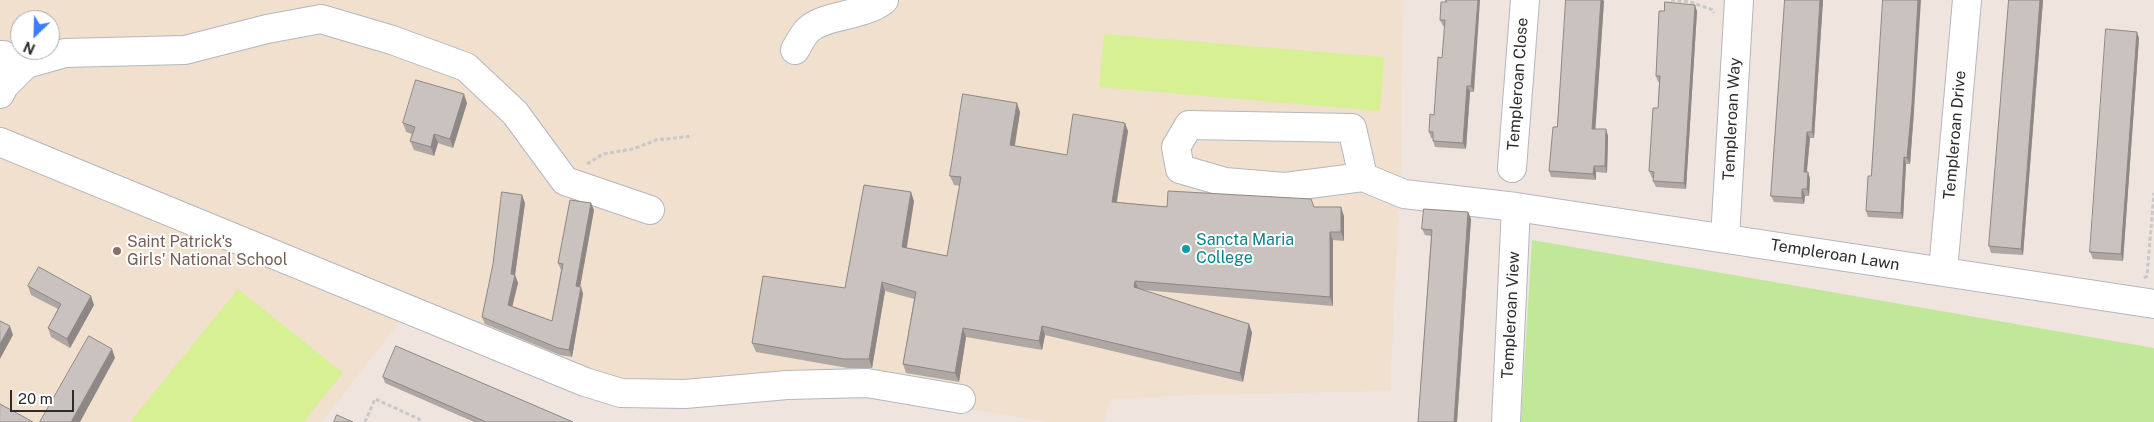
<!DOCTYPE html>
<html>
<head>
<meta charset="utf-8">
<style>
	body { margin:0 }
	#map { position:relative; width:2154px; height:422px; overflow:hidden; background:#efe5de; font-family:"Public Sans",sans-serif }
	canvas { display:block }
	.north { position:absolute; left:10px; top:10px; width:50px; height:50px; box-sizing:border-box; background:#fff; border:1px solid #ababab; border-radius:50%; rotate:204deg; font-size:14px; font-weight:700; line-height:20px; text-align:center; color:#2c2c2c }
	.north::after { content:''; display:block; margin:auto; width:18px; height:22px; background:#3b7eff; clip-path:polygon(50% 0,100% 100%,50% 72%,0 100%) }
	.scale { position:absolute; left:10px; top:390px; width:64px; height:22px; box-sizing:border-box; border:2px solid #2c2c2c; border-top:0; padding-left:6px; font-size:15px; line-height:18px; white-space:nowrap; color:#2c2c2c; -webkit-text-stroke:4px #fff; paint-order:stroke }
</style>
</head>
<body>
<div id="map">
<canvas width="2154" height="422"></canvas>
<div class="north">N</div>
<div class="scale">20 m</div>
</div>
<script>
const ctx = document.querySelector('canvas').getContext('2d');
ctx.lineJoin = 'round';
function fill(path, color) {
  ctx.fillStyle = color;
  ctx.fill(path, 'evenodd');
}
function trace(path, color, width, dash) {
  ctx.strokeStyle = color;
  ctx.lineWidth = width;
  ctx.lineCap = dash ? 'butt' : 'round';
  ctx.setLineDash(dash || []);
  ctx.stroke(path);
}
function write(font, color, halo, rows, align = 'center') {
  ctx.font = font + ' "Public Sans",sans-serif';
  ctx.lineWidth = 4;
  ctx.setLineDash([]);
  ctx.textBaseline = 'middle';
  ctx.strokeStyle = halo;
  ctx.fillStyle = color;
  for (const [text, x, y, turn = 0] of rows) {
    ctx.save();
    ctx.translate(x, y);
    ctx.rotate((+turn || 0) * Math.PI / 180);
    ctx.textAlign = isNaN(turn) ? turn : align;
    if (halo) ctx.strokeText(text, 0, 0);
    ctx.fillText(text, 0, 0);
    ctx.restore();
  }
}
fill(new Path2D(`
	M0 0H1403L1401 162 1390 391 1194 395 1111 399 1104 422H1047L861 392 613 404 548 382 401 320 322 422H0ZM20 20H50V50H20Z`), '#f1e0cd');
fill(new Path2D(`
	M1532 240 2154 348V422H1521Z`), '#c0e898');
fill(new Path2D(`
	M1104 34 1384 57 1380 111 1099 87Z
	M238 289 343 373 303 422H130Z`), '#d7f093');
const minor = new Path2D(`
	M795 50C799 43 803 35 808 30 825 14 863 17 884 0
	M0 55H3L13 77
	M0 94 4 86 26 64 65 53 185 50 267 29 321 19 392 40 466 67 515 113 565 181 650 210
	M0 142 585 382 621 393 685 394 787 385 867 383 961 399
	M1512 168 1525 0
	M1363 177 1352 128 1189 125 1176 147 1180 169 1225 182 1285 187 1363 177 1404 194 1516 207 2154 304
	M1725 238 1739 0
	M1943 271 1967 0
	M1506 422 1516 207`);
trace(minor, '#b2b7c1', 30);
trace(new Path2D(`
	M1671 0 1690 2 1713 10 1714 13
	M587 164 603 154 633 149 656 140 693 136
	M2144 278 2147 276 2154 193
	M365 422 375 399 419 419 420 422`), '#c8c8c8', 3, [4, 2.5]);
trace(minor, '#fff', 28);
fill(new Path2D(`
	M1785 0H1823L1814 138H1810L1807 172H1808L1810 179 1809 196H1805L1804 204 1774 202 1771 196Z
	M2009 0H2043L2023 255 1991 253 1989 246Z
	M1604 1 1595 129H1606L1608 136 1607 173 1596 172V180L1551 177 1549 171Z
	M1441 2 1474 92H1470L1466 149 1435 147 1433 141V138H1431L1429 132 1434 115 1442 58 1445 26H1443L1440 20Z
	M1664 11H1697L1686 189 1656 187 1653 181V178H1652L1649 171 1658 108 1659 82H1658L1656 76Z
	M2139 38 2123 261 2093 259 2090 252Z
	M467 103 453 148 438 143 434 156 414 150 410 141 412 134 406 132 403 123Z
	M1914 111 1910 164H1906L1903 219 1868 217 1866 211 1871 176Z
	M1020 112 1015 146 1067 155 1128 131 1117 202 1167 207H1314L1344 216V241L1333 240V306L1143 290 1249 324 1252 333 1243 382 1045 335 1042 350 966 337 959 382 906 373 903 364 914 299 885 291 872 368H848L756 352 752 343 845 288 914 201 907 248 947 256 960 186 954 185 950 176Z
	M525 203 515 275 518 283 512 306 552 321 561 270 558 263 594 210 580 286 583 294 572 357 560 355 485 324 482 317Z
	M1468 212 1471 219 1457 422H1418L1431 236 1425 235 1422 229Z
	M28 286 94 305 70 348 51 337 48 328 58 309 31 295Z
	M383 377 573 422H474L385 383Z`), '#aea7a3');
fill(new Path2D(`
	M1478 0H1480L1474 92 1471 86Z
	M1601 0H1603L1604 1 1595 135 1592 129Z
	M1820 0H1823L1814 138 1812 132Z
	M1918 0H1921L1914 111 1910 164 1907 158Z
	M2040 0H2043L2023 255 2021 249Z
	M1695 5 1697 11 1686 189 1684 183Z
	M2137 32 2139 38 2123 261 2121 254Z
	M1467 86 1470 92 1466 149 1463 143Z
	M464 94 467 103 453 148 450 139Z
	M1017 103 1020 112 1013 154 1010 145Z
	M1125 123 1128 131 1115 211 1112 202Z
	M1606 129 1608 136 1607 173 1605 166Z
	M1807 132 1810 138 1806 178 1804 172Z
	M434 134 438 143 434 156 431 147Z
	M1904 157 1906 164 1903 219 1901 213Z
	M1594 166 1596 172V180L1593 174Z
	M1808 172 1810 179 1809 196 1807 189Z
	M1802 189 1805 196 1804 204 1802 198Z
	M911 192 914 201 905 256 902 247Z
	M522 195 525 203 514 282 511 274Z
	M591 203 594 210 579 293 576 286Z
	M1341 207 1344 216V241L1341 232Z
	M1468 212 1471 219 1457 422H1454Z
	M1330 232 1333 240V306L1330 297Z
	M515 275 518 283 511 312 508 305Z
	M1135 281 1139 290 1134 287Z
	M882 282 885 291 872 368 869 359Z
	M581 287 583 294 572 357 569 350Z
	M91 296 94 305 70 348 67 339Z
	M1249 324 1252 333 1243 382 1240 373Z
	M10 326 13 335 0 359V344Z
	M1042 326 1045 335 1042 350 1039 341Z
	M963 328 966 337 959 382 955 373Z
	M112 349 115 358 80 422H71Z`), '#8d8885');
const building = new Path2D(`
	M1446 0H1478L1471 86H1467L1463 143 1433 141V132H1429L1430 114 1434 115 1438 57 1442 58 1445 20H1440L1441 2H1446Z
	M1566 0H1601L1592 129H1606L1605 166H1594L1593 174 1549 171 1553 127H1557Z
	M1785 0H1820L1812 132H1807L1804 172H1808L1807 189H1802V198L1771 196Z
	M1883 0H1918L1912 104 1907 158 1904 157 1901 213 1866 211 1868 176H1871Z
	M2009 0H2040L2021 249 1989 246Z
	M1665 2 1695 5 1684 183 1653 181 1654 172 1649 171 1653 108H1658L1660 76H1656L1659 11H1664Z
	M2106 29 2137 32 2121 254 2090 252Z
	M416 80 464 94 450 139 434 134 431 147 410 141 415 127 403 123Z
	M963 94 1017 103 1010 145 1067 155 1073 114 1125 123 1112 202 1167 207 1168 191 1311 199 1314 207H1341V232H1330V297L1135 281 1134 287 1249 324 1240 373 1042 326 1039 341 963 328 955 373 903 364 916 292 882 282 869 359H844L752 343 763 276 845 288 864 185 911 192 902 247 947 256 961 177 950 176Z
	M502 192 522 195 511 274 515 275 508 305 552 321 563 264 558 263 570 200 591 203 576 286 581 287 569 350 558 348 482 317 493 264Z
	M1424 209 1468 212 1454 422H1418L1432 230 1422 229Z
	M39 267 91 296 67 339 48 328 61 304 28 286Z
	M0 321 10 326 0 344Z
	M89 336 112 349 71 422H40Z
	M396 346 573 422H486L383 377Z
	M0 404 33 422H0Z
	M337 415 353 422H334Z`);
fill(building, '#cac2be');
trace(building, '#8d8885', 1);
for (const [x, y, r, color] of [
	[1186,249,5,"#0f9aa8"],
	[117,251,5,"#8d6e63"]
]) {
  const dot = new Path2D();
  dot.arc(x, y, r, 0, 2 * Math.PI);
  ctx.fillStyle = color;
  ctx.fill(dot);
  trace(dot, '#fff', 2);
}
write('16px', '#2c2c2c', '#fff', [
	["Templeroan Close",1518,84,-86],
	["Templeroan Way",1732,119,-87],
	["Templeroan Drive",1955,135,-85],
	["Templeroan Lawn",1835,255,9],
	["Templeroan View",1511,315,-87]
]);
write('16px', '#0d838f', '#fff', [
	["Sancta Maria",1196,240],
	["College",1196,258]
], 'left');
write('16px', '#785e54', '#fff', [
	["Saint Patrick's",127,242],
	["Girls' National School",127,260]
], 'left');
</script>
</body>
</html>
